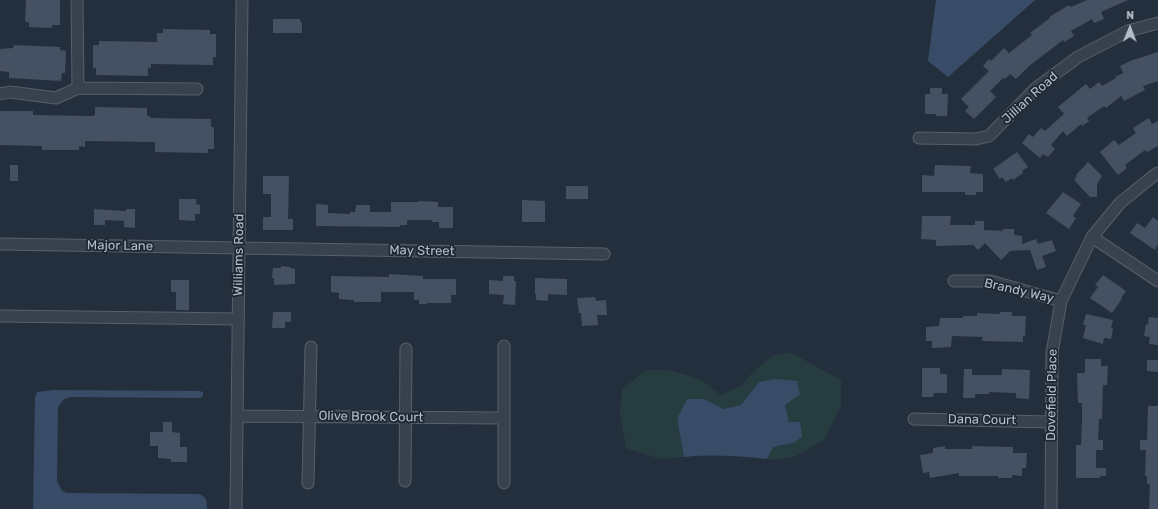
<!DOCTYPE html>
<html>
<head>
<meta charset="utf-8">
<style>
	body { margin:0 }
	#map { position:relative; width:1158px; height:509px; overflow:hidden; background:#242f3e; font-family:Rubik,sans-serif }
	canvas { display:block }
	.north { position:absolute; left:1110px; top:8px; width:40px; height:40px; -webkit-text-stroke:3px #1d2633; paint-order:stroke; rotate:1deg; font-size:11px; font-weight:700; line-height:16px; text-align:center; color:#b4bcc9 }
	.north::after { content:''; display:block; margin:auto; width:14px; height:18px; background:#b4bcc9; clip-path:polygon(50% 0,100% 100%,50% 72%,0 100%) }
</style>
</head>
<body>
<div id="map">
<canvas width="1158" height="509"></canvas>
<div class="north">N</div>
</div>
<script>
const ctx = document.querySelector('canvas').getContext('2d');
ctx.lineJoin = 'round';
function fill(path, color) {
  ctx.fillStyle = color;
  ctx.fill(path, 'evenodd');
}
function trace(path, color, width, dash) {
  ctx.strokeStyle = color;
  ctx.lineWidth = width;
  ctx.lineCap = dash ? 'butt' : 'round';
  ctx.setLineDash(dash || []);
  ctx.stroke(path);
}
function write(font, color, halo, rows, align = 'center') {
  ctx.font = font + ' Rubik,sans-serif';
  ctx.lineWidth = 3.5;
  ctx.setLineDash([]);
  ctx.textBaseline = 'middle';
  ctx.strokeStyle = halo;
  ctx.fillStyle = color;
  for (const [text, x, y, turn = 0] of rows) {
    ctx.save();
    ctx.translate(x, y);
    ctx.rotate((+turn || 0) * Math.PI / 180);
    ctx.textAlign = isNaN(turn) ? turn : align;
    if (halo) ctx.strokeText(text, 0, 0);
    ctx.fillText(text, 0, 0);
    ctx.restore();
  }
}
fill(new Path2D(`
	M790 352 841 380V406L825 439 796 456 776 460 767 459 773 447 793 443 785 405 759 382 741 405 724 409 704 399 677 419 684 457 660 459 626 448 620 413 622 390 645 370H669L700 379 721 395 741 386 754 371 772 356Z`), '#263c3f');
fill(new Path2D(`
	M936 0H1035L948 77 928 61Z
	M775 379 797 381 800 394 785 405 789 422H800L802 437 793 443 773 447 767 459C739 456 712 454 684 457L677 419 687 399H704L724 409 741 405 759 382Z
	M53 390 199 391 203 392V396L200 398 71 397 64 399 58 407 57 481 62 491 67 493 199 494C207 497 207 501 207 509H33L35 397 37 392Z`), '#394c67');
fill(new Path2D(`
	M26 0H60V25H52V28L29 27V22H25Z
	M1087 0H1128L1101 12 1104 19 1094 23 1092 19 1071 31 1074 36 1064 42 1063 40 1029 66 1016 79 1010 74 1005 79 1003 78 990 91 996 97 974 119 965 111 969 107 961 99 989 71 983 66 989 59 991 61 1004 48 1009 53 1032 35 1030 33 1050 18 1049 17 1069 5 1071 7Z
	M273 19H300V22H302V33H273Z
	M163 29 210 30V34H216V57H213V65L151 64V68H148V76L96 75V68H93V45H99V41L157 42V33H163Z
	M14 45 60 47V50L66 51 65 73H62L61 81 9 78V72L0 71V49L13 48Z
	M1158 52V81L1143 86 1145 90 1124 101 1121 96 1106 108 1104 106 1087 118 1089 121 1082 126 1081 124 1067 136 1063 131 1051 145 1055 149 1048 157 1043 154 1040 158 1022 143 1029 134 1033 137 1041 128 1045 131 1064 114 1058 107 1086 84 1090 89 1099 82 1102 86 1116 78 1115 77 1123 73 1120 66 1130 61Z
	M930 88H942V94H948L947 116H936V114H925V94H930Z
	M95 107 147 108V116H150V118L211 119V127H214V149H208V153L155 152V142L85 141V147L79 146V150H42V146L0 145V111H33V115L92 116 95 115Z
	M1149 118 1152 124 1158 121V146L1147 152 1145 150 1125 165 1127 168 1118 175 1100 152 1114 140 1119 145 1136 133 1133 128Z
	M1017 152 1028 167 1022 171 1023 173 1013 180 1012 178 1006 182 1002 177 1000 179 993 169Z
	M1088 162 1102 176 1097 184V197H1090L1074 180 1077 176 1076 175Z
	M10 165H18V181H10Z
	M935 165 971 166 970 173 983 174V192H976V195H965V192H922V175L934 176Z
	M263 176H289L288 219H293V230H263V217H271V194H263Z
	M566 186H588V199H566Z
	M1063 192 1081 204 1073 216 1076 218 1069 229 1046 213Z
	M179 199H196V204L200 205V214H195V221L179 220Z
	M522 200 545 201V222H522Z
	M419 201 438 202V207H453V228H439V222H432V220H407V225H400V227L316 226V204L328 205V213L350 214V212H355L356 205H370V212H391V202H419Z
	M94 209 126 211V209H135V228L124 227V221L105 220V225H94Z
	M922 216H951L950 225H975V221H984V230L1003 231V229H1014V235L1022 236V244L1036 239 1038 244 1052 240 1056 251 1042 256 1046 267 1037 270 1030 250 1010 251 1001 260 985 243 978 250 973 245 936 246V240L921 239Z
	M1153 217 1158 221V244L1155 250 1130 233 1137 223 1145 228Z
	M281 266 290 267V268L295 269V284L274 285V278H272L273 268H281Z
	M389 274 423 276V279H456V295H451V303H427V304H419V300H414V292H381V302H354V300L339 299V293L331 292V276L389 277Z
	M1103 275 1126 291 1121 298 1122 299 1112 313 1090 298 1098 287 1095 285Z
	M503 276H514V281H516L515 305 503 304 504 295 489 294V280L503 281Z
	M535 278 567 279V295L548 294V301L536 300V294H535Z
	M171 280H189V310H176V292H171Z
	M595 297 596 301 606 300 607 315H597L598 325 582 326 581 313H579L577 298Z
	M273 312H291V322H285V328H272Z
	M1000 312H1012V316H1026L1025 336H1023V342L982 341 983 337 952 336 951 347 932 348V341H926V327L939 326 940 318H963V316H977V313L1000 314Z
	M1086 314 1113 320 1111 328 1113 329 1111 339 1104 338 1103 344 1083 338 1086 325H1083Z
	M1149 317 1158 318V345L1149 344 1150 337 1144 336 1146 324 1148 325Z
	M1085 359H1101V366H1108L1107 385H1103L1102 419H1099L1098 440H1103V450H1096V468H1106V476H1100V478H1076V445H1081L1082 420V403H1078L1077 373H1085Z
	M1147 360H1158V372L1147 371Z
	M922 368H940V374H947V393H934L933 397H922Z
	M964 369H972V375H1002V369L1030 370 1029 399 1016 398V393L989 392V394H975V398H963Z
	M1148 406H1158V509H1149L1150 484H1147V476H1145L1146 450H1140V440H1147Z
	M163 422H172V432L180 433V447H187V462H171V459L158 458V446H150V432H163Z
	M945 446V449H972V446L1013 447V453H1027L1026 468H1022V476L1012 475V478H998V476H959V473L930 478 929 472 923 473 920 455 933 453V448Z`), '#455162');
const minor = new Path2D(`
	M77 0 78 88
	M0 94 10 92 56 98 78 88 197 89
	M919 138 976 139 989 136 1036 88 1078 57 1128 31 1158 23
	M1092 237 1158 281
	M0 244 604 254
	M954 281H990L1061 301
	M0 316 238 319
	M504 346V483
	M237 416 504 418
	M914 419 1051 422
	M405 481 406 349
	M308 483 311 347
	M236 509 242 0
	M1051 509 1052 353 1061 301 1092 237 1120 203 1152 177 1158 173`);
trace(minor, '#565f6c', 13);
trace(minor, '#38414e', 11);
write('13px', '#b4bcc9', '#1d2633', [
	["Jillian Road",1030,98,-42],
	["Major Lane",120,246,1],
	["May Street",422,251,1],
	["Williams Road",239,255,-89],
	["Brandy Way",1019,291,13],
	["Dovefield Place",1052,395,-89],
	["Olive Brook Court",371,417,1],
	["Dana Court",982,420,1]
]);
</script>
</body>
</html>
